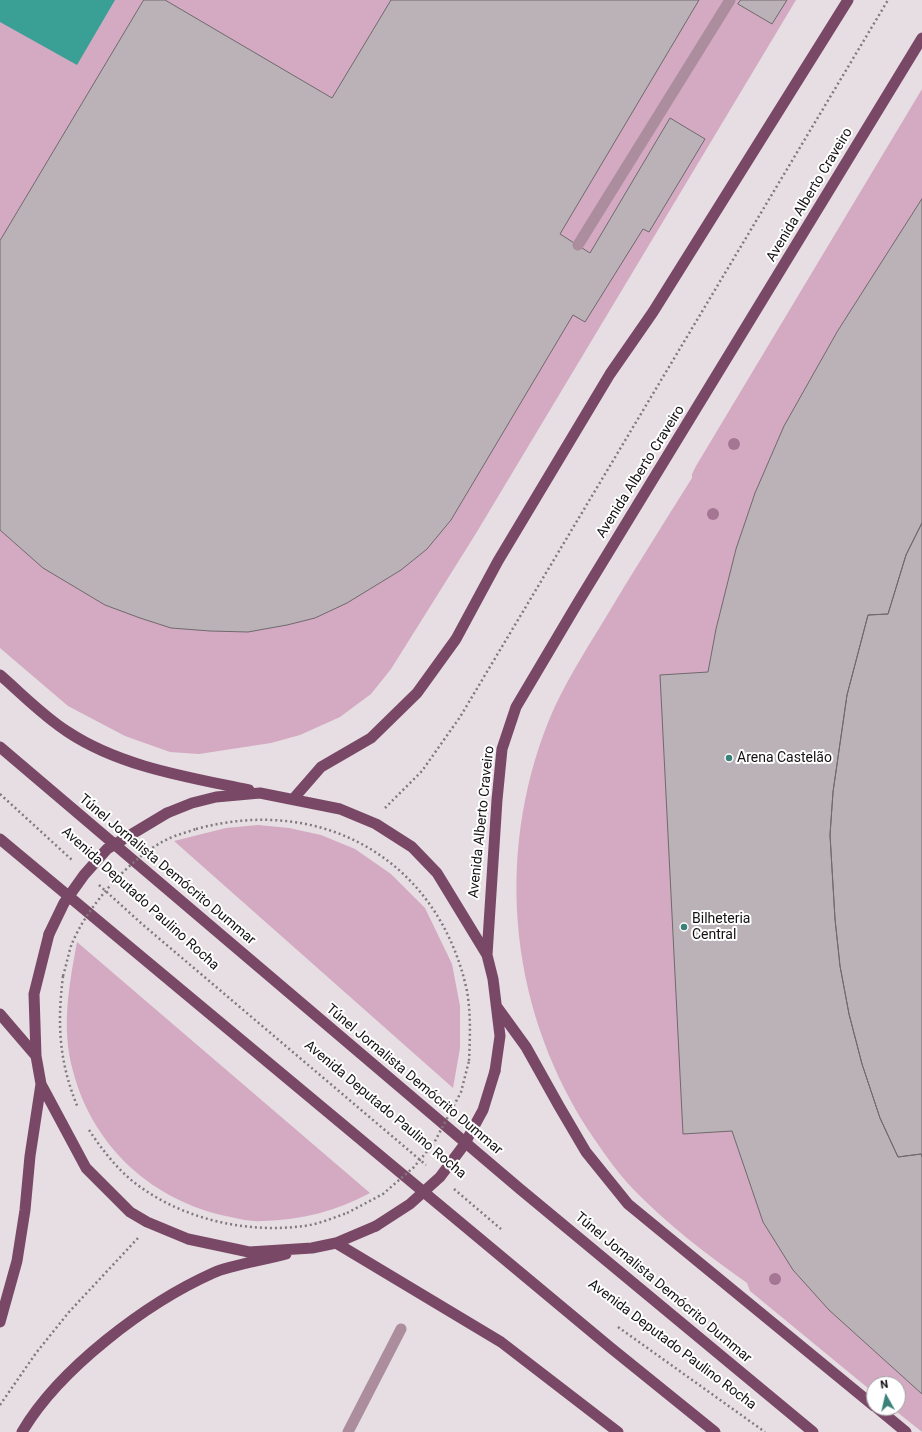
<!DOCTYPE html>
<html>
<head>
<meta charset="utf-8">
<style>
	body { margin:0 }
	#map { position:relative; width:922px; height:1432px; overflow:hidden; background:#e6dee2; font-family:Roboto,sans-serif }
	canvas { display:block }
	.north { position:absolute; left:866px; top:1376px; width:40px; height:40px; box-sizing:border-box; background:#fff; border:1px solid #a1a0a1; border-radius:50%; rotate:352deg; font-size:11px; font-weight:700; line-height:16px; text-align:center; color:#141113 }
	.north::after { content:''; display:block; margin:auto; width:14px; height:18px; background:#3a8179; clip-path:polygon(50% 0,100% 100%,50% 72%,0 100%) }
</style>
</head>
<body>
<div id="map">
<canvas width="922" height="1432"></canvas>
<div class="north">N</div>
</div>
<script>
const ctx = document.querySelector('canvas').getContext('2d');
ctx.lineJoin = 'round';
function fill(path, color) {
  ctx.fillStyle = color;
  ctx.fill(path, 'evenodd');
}
function trace(path, color, width, dash) {
  ctx.strokeStyle = color;
  ctx.lineWidth = width;
  ctx.lineCap = dash ? 'butt' : 'round';
  ctx.setLineDash(dash || []);
  ctx.stroke(path);
}
function write(font, color, halo, rows, align = 'center') {
  ctx.font = font + ' Roboto,sans-serif';
  ctx.lineWidth = 4;
  ctx.setLineDash([]);
  ctx.textBaseline = 'middle';
  ctx.strokeStyle = halo;
  ctx.fillStyle = color;
  for (const [text, x, y, turn = 0] of rows) {
    ctx.save();
    ctx.translate(x, y);
    ctx.rotate((+turn || 0) * Math.PI / 180);
    ctx.textAlign = isNaN(turn) ? turn : align;
    if (halo) ctx.strokeText(text, 0, 0);
    ctx.fillText(text, 0, 0);
    ctx.restore();
  }
}
fill(new Path2D(`
	M0 0H796L475 535 391 669 371 694 340 717 300 735 271 743 199 754 170 752 125 736 68 706 0 648Z
	M922 89V1432L892 1408H898V1384H874V1393L750 1291 747 1283C706 1254 667 1224 632 1188 618 1173 606 1156 595 1140 510 1016 493 859 549 720 563 686 584 653 603 622 632 573 662 526 692 478V474L696 466Z
	M258 825 289 828 321 835 355 849 391 874 425 908 452 964 460 1006V1048L453 1088 174 841 226 828Z
	M77 942 370 1193C337 1211 301 1220 263 1221 249 1222 235 1218 221 1215 148 1197 92 1144 73 1071 61 1028 69 985 77 942Z`), '#d3aac2');
fill(new Path2D(`
	M0 0H115L77 65 0 22Z`), '#3aa096');
const building = new Path2D(`
	M144 0H165L332 98 391 0H699L560 234 590 253 670 118 705 139 649 232 643 229 585 322 573 315 451 520 427 549 401 570 347 603 315 618 287 625 248 632 210 631 171 628 140 618 105 605 43 568 0 530V241Z
	M741 0H787L772 24 738 4Z
	M922 199V523L906 555 888 614 868 615 847 695 833 792 830 835 835 919 840 966 849 1014 862 1064 880 1118 898 1157 921 1154 922 1157V1394L829 1310 793 1270 763 1222 732 1131 683 1134 660 675 708 672 716 629 736 549 755 493 784 426 837 332Z
	M922 523V1157L921 1154 898 1157 880 1118 862 1064 849 1014 840 966 835 919 830 835 833 792 847 695 868 615 888 614 906 555Z`);
fill(building, '#bab2b6');
trace(building, '#70696d', 1);
trace(new Path2D(`
	M0 794 72 860
	M385 808 422 771 460 717 888 0
	M196 829C324 794 439 861 467 991 471 1014 470 1038 469 1061
	M99 885 142 924 426 1165
	M63 976C57 1025 59 1062 78 1108
	M89 1130C101 1148 114 1165 130 1179 177 1218 244 1234 304 1226 319 1224 333 1218 347 1213
	M454 1189 501 1229
	M618 1327 765 1432
	M0 1405 36 1353 69 1312 138 1238`), '#7f7a7d', 2.5, [2, 3]);
trace(new Path2D(`
	M578 245 730 0
	M348 1432 401 1329`), '#ab8d9e', 11);
trace(new Path2D(`
	M0 675C22 694 43 716 68 732 121 767 188 777 249 790
	M0 747 520 1189 813 1432
	M294 798 321 767 371 738 417 693 456 639 498 561 610 374 653 312 848 0
	M167 813 192 803 216 797 260 793 340 809 376 824 412 847 437 873 487 955 493 979 500 1036 495 1071
	M0 839 611 1348 715 1432
	M49 934 34 994 36 1056 41 1084 86 1168 130 1212 147 1222 188 1239 249 1252 312 1248 336 1243 376 1226
	M487 955 497 800 502 749 516 707 577 604 922 38
	M497 1007 526 1047 559 1106 586 1152 628 1204 874 1406
	M0 1014 36 1056
	M336 1243 501 1342 618 1432
	M0 1322 17 1261 25 1210 30 1156 41 1084
	M877 1408 906 1432
	M22 1432C59 1369 146 1303 213 1273 231 1265 265 1260 286 1254`), '#7a4867', 11);
trace(new Path2D(`
	M63 976C66 966 68 956 71 946 86 907 132 855 170 838 179 834 188 832 196 829
	M347 1213 383 1194 414 1167 434 1143 461 1092 469 1061`), '#7f7a7d', 2.5, [2, 3]);
trace(new Path2D(`
	M49 934 64 903 84 875 107 849 167 813
	M376 1226 410 1204 440 1177 464 1145 483 1110 495 1071`), '#7a4867', 11);
ctx.fillStyle = '#a57694';
for (const [x, y] of [
	[734,444],
	[713,514],
	[775,1279]
]) {
  ctx.beginPath();
  ctx.arc(x, y, 6, 0, 2 * Math.PI);
  ctx.fill();
}
for (const [x, y, r, color] of [
	[729,758,4,"#3a8179"],
	[684,927,4,"#3a8179"]
]) {
  const dot = new Path2D();
  dot.arc(x, y, r, 0, 2 * Math.PI);
  ctx.fillStyle = color;
  ctx.fill(dot);
  trace(dot, '#fff', 1.5);
}
write('14px', '#141113', '#fff', [
	["Avenida Alberto Craveiro",810,195,-59],
	["Avenida Alberto Craveiro",641,472,-58],
	["Avenida Alberto Craveiro",482,822,-84],
	["Túnel Jornalista Demócrito Dummar",167,870,40],
	["Avenida Deputado Paulino Rocha",140,899,42],
	["Túnel Jornalista Demócrito Dummar",414,1080,40],
	["Avenida Deputado Paulino Rocha",385,1110,40],
	["Túnel Jornalista Demócrito Dummar",663,1288,40],
	["Avenida Deputado Paulino Rocha",672,1345,37]
]);
write('14px', '#141113', '#fff', [
	["Arena Castelão",737,758],
	["Bilheteria",692,919],
	["Central",692,935]
], 'left');
</script>
</body>
</html>
